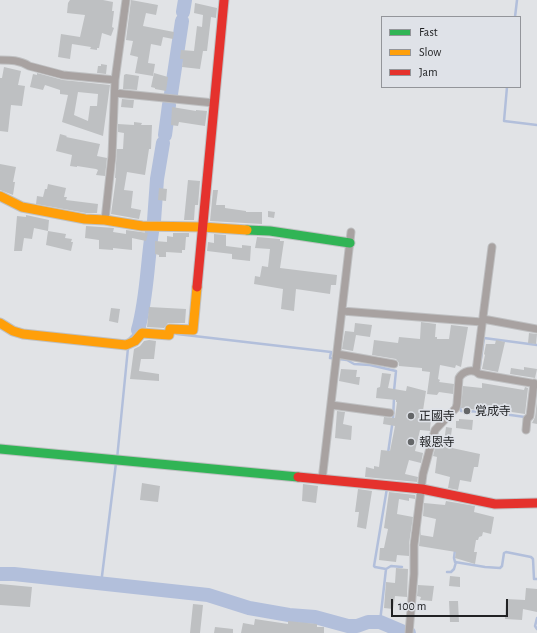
<!DOCTYPE html>
<html>
<head>
<meta charset="utf-8">
<style>
	body { margin:0 }
	#map { position:relative; width:537px; height:633px; overflow:hidden; background:#e1e3e6; font-family:"Alegreya Sans",sans-serif }
	canvas { display:block }
	.legend { position:absolute; left:381px; top:16px; width:140px; height:72px; box-sizing:border-box; background:#dfe2e8; border:1px solid #93959a; margin:0; padding:5px 7px; list-style:none; font-size:12px; color:#212224 }
	.legend li { display:flex; align-items:center; gap:8px; height:20px }
	.legend b { width:20px; border:1px solid #93959a }
	.scale { position:absolute; left:391px; top:599px; width:117px; height:18px; box-sizing:border-box; border:2px solid #212224; border-top:0; padding-left:5px; font-size:12px; line-height:14px; white-space:nowrap; color:#212224; -webkit-text-stroke:3px #dfe2e8; paint-order:stroke }
</style>
</head>
<body>
<div id="map">
<canvas width="537" height="633"></canvas>
<ul class="legend">
<li><b style="height:5px;background:#30b455"></b>Fast</li>
<li><b style="height:5px;background:#ff9f0a"></b>Slow</li>
<li><b style="height:5px;background:#e5322d"></b>Jam</li>
</ul>
<div class="scale">100 m</div>
</div>
<script>
const ctx = document.querySelector('canvas').getContext('2d');
ctx.lineJoin = 'round';
function trace(path, color, width, dash) {
  ctx.strokeStyle = color;
  ctx.lineWidth = width;
  ctx.lineCap = dash ? 'butt' : 'round';
  ctx.setLineDash(dash || []);
  ctx.stroke(path);
}
function fill(path, color) {
  ctx.fillStyle = color;
  ctx.fill(path, 'evenodd');
}
function write(font, color, halo, rows, align = 'center') {
  ctx.font = font + ' "Alegreya Sans","Noto Sans JP",sans-serif';
  ctx.lineWidth = 3.5;
  ctx.setLineDash([]);
  ctx.textBaseline = 'middle';
  ctx.strokeStyle = halo;
  ctx.fillStyle = color;
  for (const [text, x, y, turn = 0] of rows) {
    ctx.save();
    ctx.translate(x, y);
    ctx.rotate((+turn || 0) * Math.PI / 180);
    ctx.textAlign = isNaN(turn) ? turn : align;
    if (halo) ctx.strokeText(text, 0, 0);
    ctx.fillText(text, 0, 0);
    ctx.restore();
  }
}
trace(new Path2D(`
	M515 17 517 0
	M507 87 504 121 537 125
	M177 334 331 352 330 358 347 360 354 364 370 365 396 371 394 391
	M129 339 138 330H140
	M479 372 484 338 537 345
	M460 407 461 411 489 412 525 417 527 416
	M388 453 393 419 394 398
	M117 459 128 348
	M455 550 454 558 455 562 485 567 500 568 502 566 504 553 506 552 531 557 533 559 534 579H537
	M386 569 391 566 402 567
	M447 572H451L454 569 456 562
	M101 584 116 463
	M380 622 386 569 375 567 374 566 387 488
	M537 629 535 626 537 618`), '#b2bfdb', 2.5);
trace(new Path2D(`
	M183 12 185 0
	M171 94 182 21
	M165 135 169 105
	M154 221 157 179 163 143
	M138 330C147 298 147 265 152 232
	M0 574H14L208 595 249 608 289 615 315 617 348 626H357L368 622H380L406 633H409`), '#b2bfdb', 14);
fill(new Path2D(`
	M70 0H103L113 2 112 11H114L112 27 114 28 111 36 102 33 99 48H97V50L90 49 91 47 72 44 70 59 58 57 61 34 80 37 85 15 67 13 68 3Z
	M131 0 158 5 156 15 146 13 143 26 174 32 173 39 163 37 161 46 151 44 148 63 155 64 153 76 135 73 138 57 130 55 133 41 126 40Z
	M195 3 217 8 216 18 211 17 207 51H203L200 69 182 67 183 59H180L181 50 194 51 197 26 202 27 203 15 194 13Z
	M101 64 107 65 106 74 97 73 98 66H101Z
	M4 67 21 71 18 85 25 86 22 106 11 105 8 132 0 131V78H2Z
	M37 73 63 80 110 85 103 136 62 122 68 95 60 94V90L45 85 43 90 30 87 33 74 37 75ZM78 92 98 94 97 106H90L88 121 74 115Z
	M154 73 168 77 166 91 155 89V88L151 87Z
	M126 74 139 76 137 90 123 89 124 75Z
	M122 99 134 100 133 108 121 107Z
	M172 107 196 111V110L207 111 205 126 179 122 178 126 171 125Z
	M134 122 142 123 141 125H152L151 149H149L145 175 127 172 124 190 133 191 131 208 141 210 139 219 111 214 116 178H115L117 149H123L124 133 118 132V124L134 125Z
	M60 134 67 136 66 137 100 144 97 156 107 158 105 176 96 175 98 170 96 169 77 166V167L70 166 72 155 56 151Z
	M0 164 16 167 13 182H15L13 195 0 190Z
	M188 180 200 181 198 205H195L194 220H184Z
	M48 184 66 188 64 197H67L66 200 98 204 97 213H86L36 204 37 196 43 197 45 189H47Z
	M159 188 167 189 166 201 158 200Z
	M213 190H218L216 205H225V208L246 211V212H262V224L210 221Z
	M268 211 275 212 274 218 268 217Z
	M26 215 49 220 48 231 34 228 32 239 24 238 22 251H14L17 216 26 217Z
	M86 226 114 228 113 232 126 234V230L148 233 146 241 132 238V250L113 248V250L99 249V240L85 238Z
	M48 231 66 234 65 238 72 239 71 242H73L71 251 46 245Z
	M173 233H189V237H186L185 250H182V253L166 252V257H159V255L155 254V241L167 242V236L173 237Z
	M214 234 226 235V246L242 248V245L251 246 250 261 232 259V254L207 251 208 242 214 243Z
	M257 237 280 239V241H284L280 268 337 275 336 285H331L330 294 296 289 294 311 281 309 283 289 254 284 255 276 260 277 262 266 268 267 270 249 255 248Z
	M149 307 186 309 185 323H168L164 328 147 327Z
	M111 308 120 309 118 323 109 321Z
	M421 322 436 324 435 337H437V339H449L451 325 468 327 461 367 456 365 455 368 440 365 438 379 440 380 439 382 454 384 453 394 439 392 437 395 427 394 430 372 422 371V368L399 366V363L396 359 372 355 374 340 398 343 399 337 420 339Z
	M355 323 372 325 370 337 356 335 353 351 342 349 345 331 354 332Z
	M529 333 537 334 536 344 528 343Z
	M149 340 156 341 154 359H141L139 371 159 374V381L130 379 134 349 140 346 144 341Z
	M496 340 505 342 498 372 482 369 485 355 484 354 486 344H495Z
	M524 367 537 369 535 378 510 374 511 368 524 370Z
	M341 369 357 370 356 377H360L359 385 339 381Z
	M382 373 391 374 388 388 406 391 407 386 426 391 422 417H427L426 419 431 420 430 429V431L420 430 415 451 423 453 421 463 409 460 405 474 418 477 417 482 365 477 366 467 374 469V466L379 467 381 450 390 451 395 426 383 424 384 417 395 418 397 402H396V400L376 398 377 388 380 387Z
	M482 383 524 390 525 387 528 388 525 414 478 407V410L461 408 463 386 482 388Z
	M537 400V424L532 423 535 417Z
	M337 411 345 412 343 424 352 426 351 440 335 438Z
	M459 419 473 420 472 430 456 428V421H459Z
	M446 427 452 428 450 443 453 444 452 448 480 454 478 467H474L471 482 460 480 458 490 448 488 450 477 435 473 437 457 433 456 437 441 444 442Z
	M142 483 160 486 158 502 140 500Z
	M303 484 318 486 316 503 302 501Z
	M358 489 372 491 366 529 357 527 359 512H355Z
	M389 492 415 495V499L409 498V501L399 499 397 514 413 517 409 544V556L397 555 396 562 379 560 380 548H384L388 529 384 528Z
	M446 501 475 506 474 512 494 517 491 534 483 532 482 536 479 537 478 540H476L474 552H477L475 564 455 558 456 552 419 546 421 528V535L433 537 436 519 423 516 424 503 445 505Z
	M396 568 408 569 407 597 395 596 393 609 384 608 386 582 395 583Z
	M450 576 460 577V587L449 586Z
	M0 584 32 587 30 607 0 605Z
	M418 585 434 586 432 601 420 600 421 597 417 596Z
	M526 588 537 589V612L523 609 522 620 505 619 506 599 525 600Z
	M449 601H458L459 622H450Z
	M193 604 203 605 200 633H190Z
	M255 619 288 624V621L317 624V627H324V633H241L243 623 254 625Z
	M215 627 233 629V633H214Z`), '#bec0c2');
const street = new Path2D(`
	M0 60C10 60 20 60 29 66L63 75 115 80
	M115 93 214 103
	M105 220 112 156 115 80 126 0
	M342 311 482 322
	M483 319 537 329
	M337 354 394 364
	M476 371 492 247
	M331 405 390 413
	M526 430 527 419 530 416 534 383
	M322 480 351 232
	M409 633 414 574V545L423 474 435 430 456 408 457 404 459 378C463 371 473 368 479 374L537 384`);
const fast = new Path2D(`
	M247 230 270 231 350 243
	M0 449 298 477`);
const slow = new Path2D(`
	M0 196 22 207 85 219 105 220 142 226 202 227 247 230
	M0 323 13 331 23 334 126 345 135 341 142 333 169 335 170 329 193 330 197 287`);
const jam = new Path2D(`
	M197 287 224 0
	M298 477 422 489 495 504 537 503`);
trace(street, '#bfc0c2', 9);
trace(fast, '#bfc0c2', 11);
trace(slow, '#bfc0c2', 11);
trace(jam, '#bfc0c2', 11);
trace(street, '#a8a2a1', 7);
trace(fast, '#30b455', 9);
trace(slow, '#ff9f0a', 9);
trace(jam, '#e5322d', 9);
for (const [x, y, r, color] of [
	[467,411,4,"#646668"],
	[411,416,4,"#646668"],
	[411,442,4,"#646668"]
]) {
  const dot = new Path2D();
  dot.arc(x, y, r, 0, 2 * Math.PI);
  ctx.fillStyle = color;
  ctx.fill(dot);
  trace(dot, '#dfe2e8', 1.5);
}
write('12px', '#212224', '#dfe2e8', [
	["覚成寺",475,411],
	["正國寺",419,416],
	["報恩寺",419,442]
], 'left');
</script>
</body>
</html>
